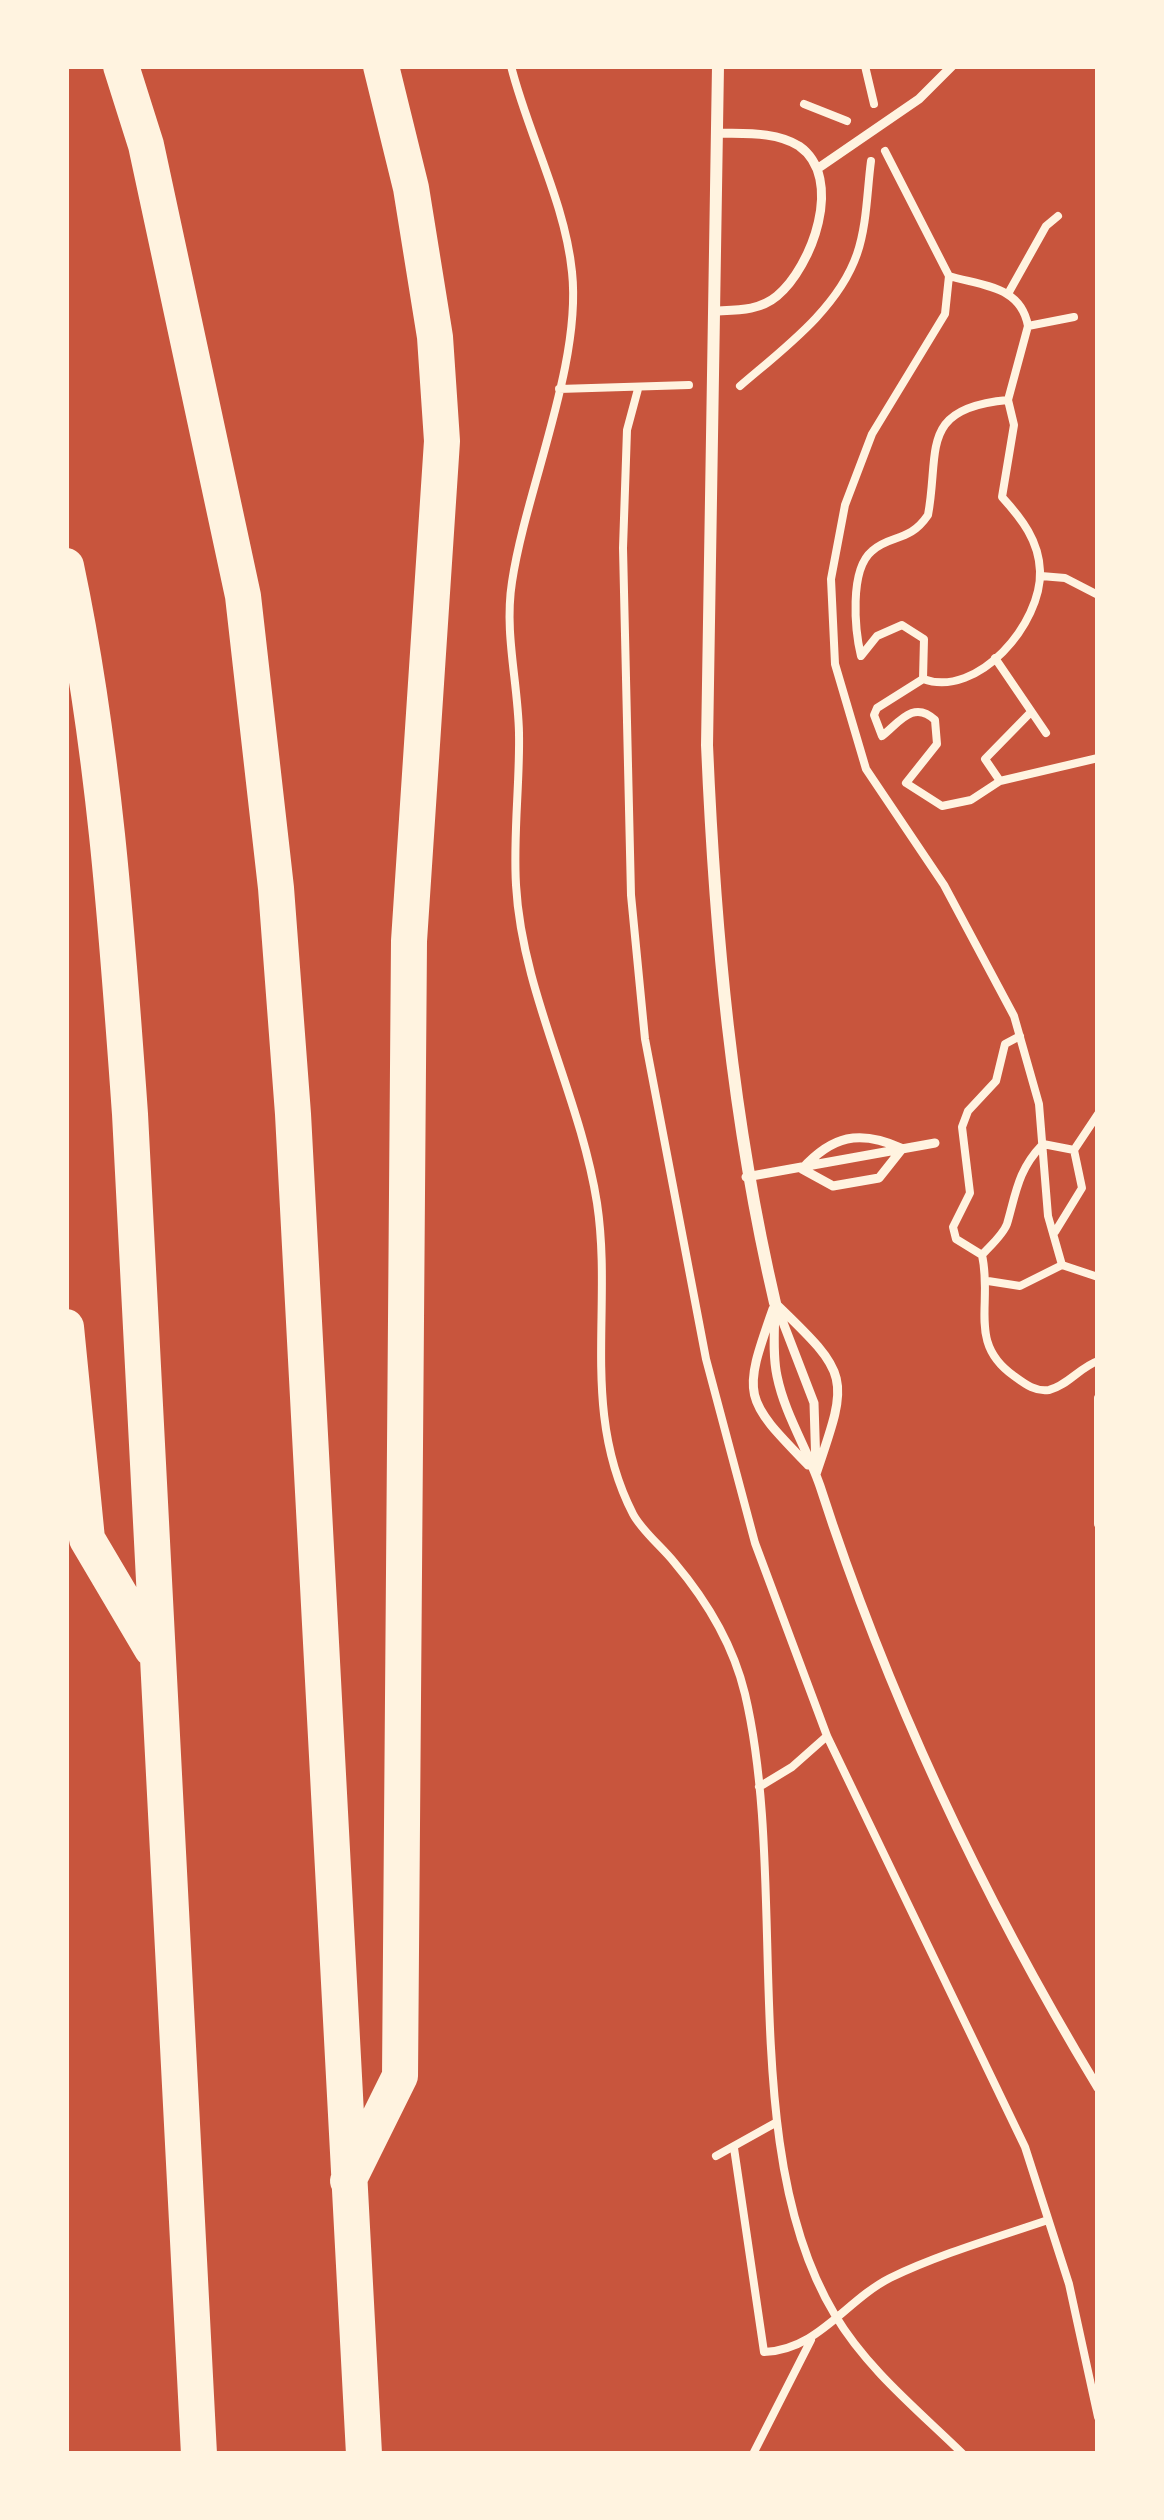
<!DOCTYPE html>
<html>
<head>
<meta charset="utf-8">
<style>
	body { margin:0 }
	#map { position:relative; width:1164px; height:2520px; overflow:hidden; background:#c8553d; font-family:Raleway,sans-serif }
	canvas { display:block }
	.frame { position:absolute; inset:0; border:69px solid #fff3e0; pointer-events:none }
</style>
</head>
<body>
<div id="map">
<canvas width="1164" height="2520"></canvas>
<div class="frame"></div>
</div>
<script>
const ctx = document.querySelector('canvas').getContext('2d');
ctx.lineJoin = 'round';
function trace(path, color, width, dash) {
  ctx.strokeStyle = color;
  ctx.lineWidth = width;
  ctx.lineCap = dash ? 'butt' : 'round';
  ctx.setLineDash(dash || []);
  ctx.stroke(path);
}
trace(new Path2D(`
	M511 66C528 134 565 202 572 272 582 364 526 489 512 582 504 633 518 682 519 733 520 783 513 834 516 885 522 993 580 1095 597 1203 613 1309 580 1411 633 1514 642 1531 661 1546 674 1562 707 1601 733 1644 745 1694 790 1885 735 2150 835 2315 867 2369 919 2411 963 2454
	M865 66 874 104
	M804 104 847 121
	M885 151 949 276 945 314 872 434 845 505 831 579 835 664 866 769 944 885 1014 1016 1039 1104 1048 1216 1062 1265
	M1009 292 1046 226 1058 216
	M1028 326 1074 317
	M740 386C783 349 838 309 857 254 867 225 867 191 871 161
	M559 389 689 385
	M638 389 627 430 623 548 631 895 645 1039 706 1359 755 1543 827 1736 1025 2147 1069 2284 1098 2417
	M1008 400C918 408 940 451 928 515 909 543 891 534 872 551 849 570 855 631 861 656L877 636 902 625 924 639 923 679 877 708 874 715 882 736C898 724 913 699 935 720L937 744 906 783 942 806 971 800 1000 781 1098 758
	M1041 576 1065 578 1098 595
	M995 658 1046 733
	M923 679C978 699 1042 623 1040 571 1039 541 1022 519 1002 497L1014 425 1008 400 1028 326C1021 286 983 286 949 276
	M1000 781 985 759 1030 713
	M1043 1144 1074 1150 1098 1114
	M1042 1145C1018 1170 1016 1193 1007 1224 1003 1235 990 1246 982 1255 993 1304 967 1343 1014 1376 1025 1384 1035 1392 1049 1390 1067 1386 1080 1367 1098 1361
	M1055 1232 1082 1188 1074 1150
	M982 1255 956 1239 953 1227 970 1193 962 1127 968 1111 996 1081 1005 1044 1020 1036
	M988 1281 1020 1286 1062 1265 1098 1277
	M1098 1398V1524
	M759 1787 792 1767 827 1736
	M734 2148 764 2352C818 2350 845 2301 890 2278 940 2254 995 2238 1048 2220
	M716 2156 777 2122
	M753 2454 811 2340`), '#fff3e0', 8);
trace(new Path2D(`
	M817 169 919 99 952 66
	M715 311C737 310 759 311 777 296 812 267 845 178 799 146 775 131 743 134 717 133
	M802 1169 833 1186 879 1178 902 1149
	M802 1169C832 1136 859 1129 901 1148
	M746 1177 935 1143
	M775 1303C775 1326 772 1353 777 1376 785 1415 807 1448 820 1486 888 1697 983 1898 1098 2088
	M776 1304C851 1376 849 1377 816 1474
	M773 1309C742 1397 743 1398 808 1465
	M779 1312 814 1403 816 1468`), '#fff3e0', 9);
trace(new Path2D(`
	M718 66 707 745C715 934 732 1119 775 1303`), '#fff3e0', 12);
trace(new Path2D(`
	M121 66 146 145 243 596 276 888 293 1114 364 2454
	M66 566C104 745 117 931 130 1114L199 2454
	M66 1327 87 1539 152 1649
	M348 2181 400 2076 409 941 442 441 435 337 411 188 381 66`), '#fff3e0', 36);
</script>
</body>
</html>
